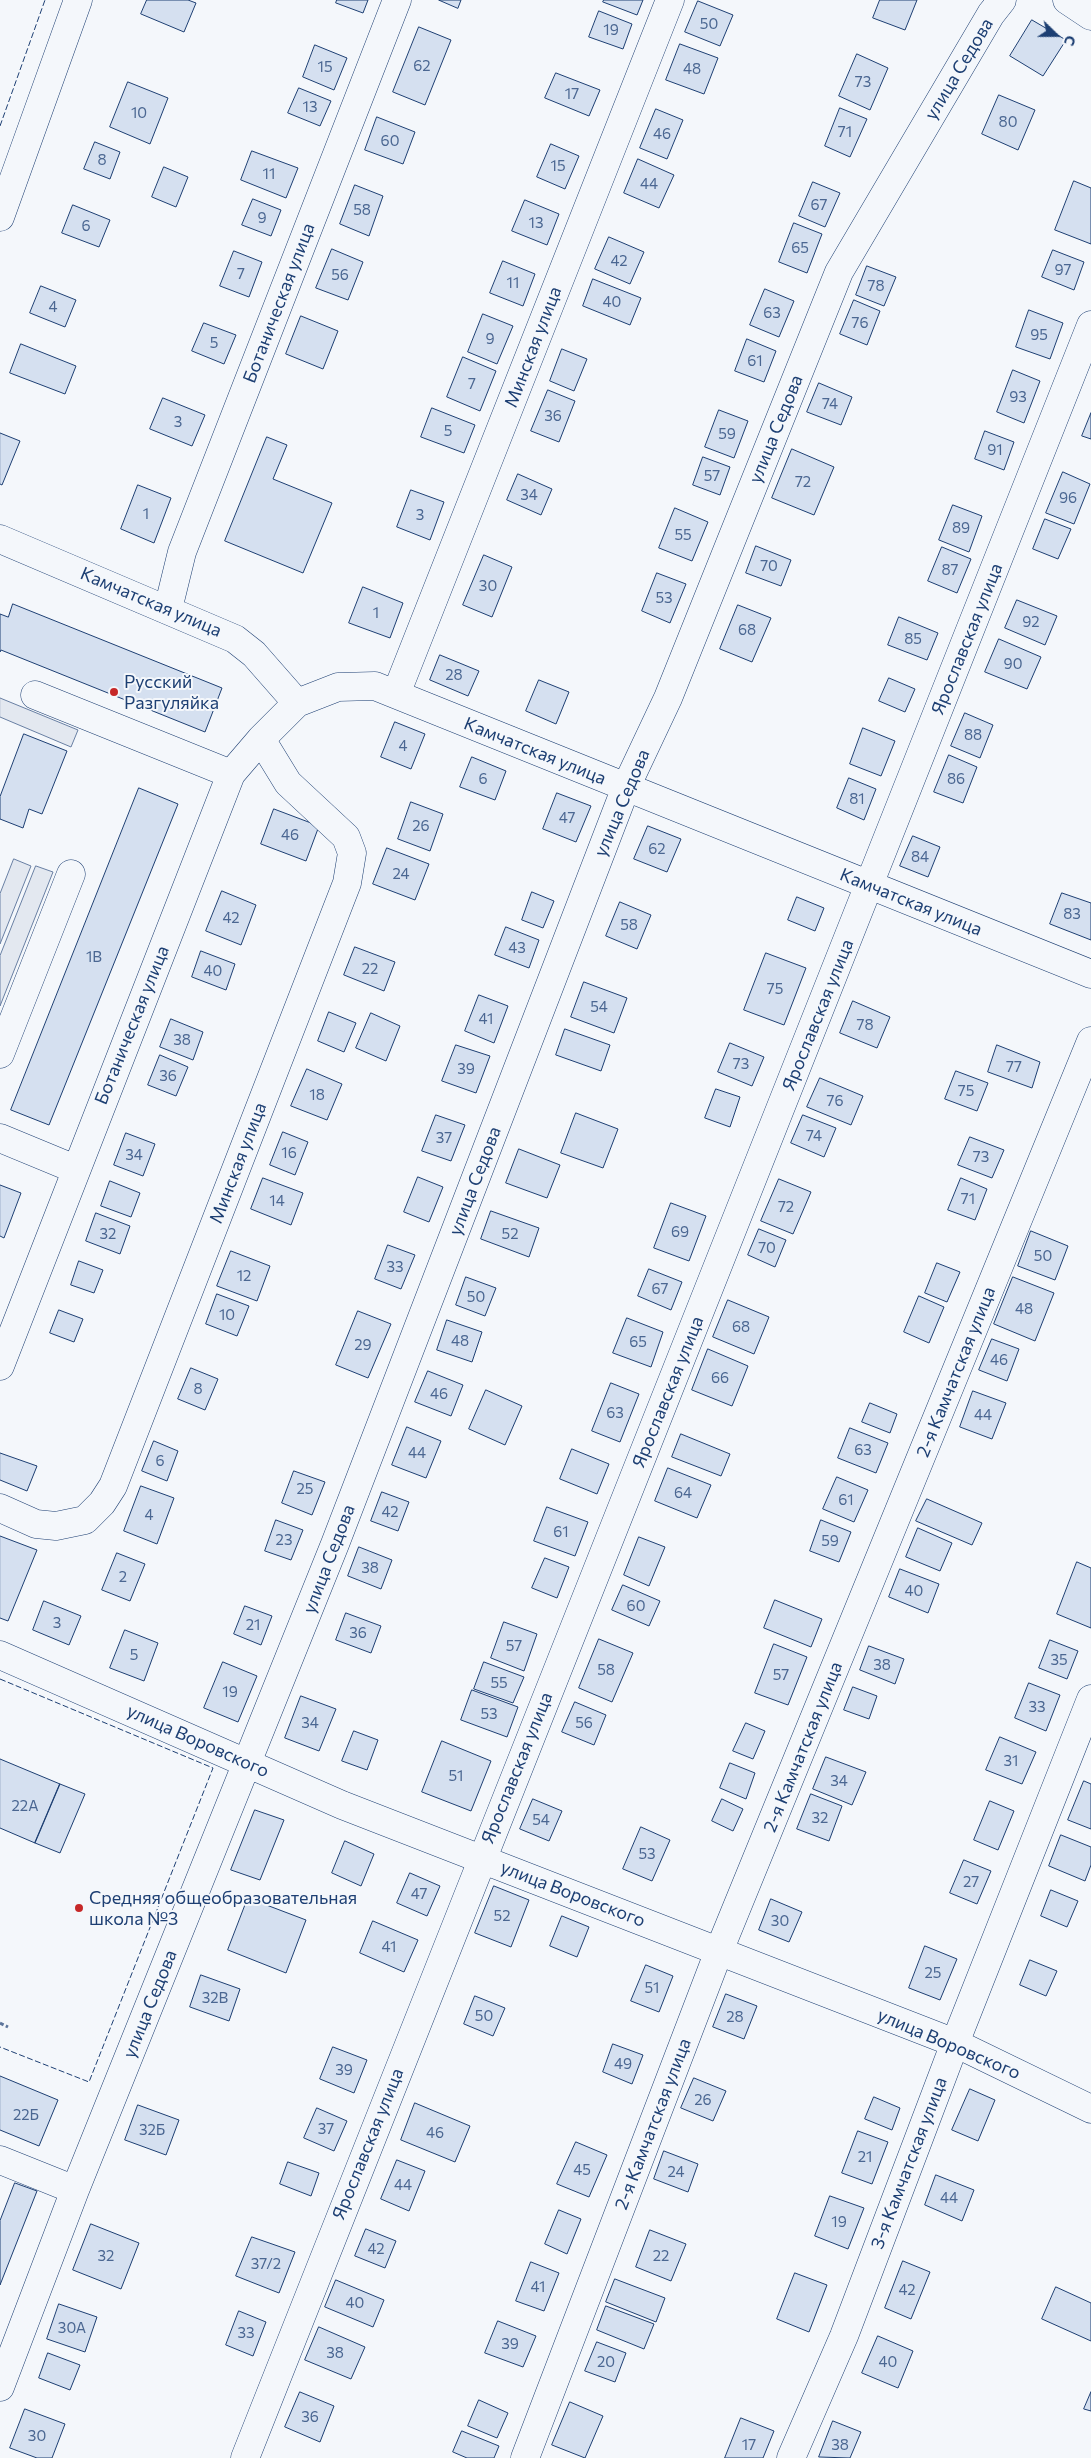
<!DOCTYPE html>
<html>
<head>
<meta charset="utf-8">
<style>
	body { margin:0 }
	#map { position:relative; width:1091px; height:2458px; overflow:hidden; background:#f4f7fb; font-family:Commissioner,sans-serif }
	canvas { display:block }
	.north { position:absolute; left:1031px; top:10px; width:50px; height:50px; -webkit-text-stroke:4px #f4f7fb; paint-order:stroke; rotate:112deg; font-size:14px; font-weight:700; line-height:20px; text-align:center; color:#1d3f73 }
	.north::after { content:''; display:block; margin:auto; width:18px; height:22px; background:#1d3f73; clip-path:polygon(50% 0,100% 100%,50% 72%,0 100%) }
</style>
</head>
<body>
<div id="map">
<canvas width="1091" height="2458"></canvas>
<div class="north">С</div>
</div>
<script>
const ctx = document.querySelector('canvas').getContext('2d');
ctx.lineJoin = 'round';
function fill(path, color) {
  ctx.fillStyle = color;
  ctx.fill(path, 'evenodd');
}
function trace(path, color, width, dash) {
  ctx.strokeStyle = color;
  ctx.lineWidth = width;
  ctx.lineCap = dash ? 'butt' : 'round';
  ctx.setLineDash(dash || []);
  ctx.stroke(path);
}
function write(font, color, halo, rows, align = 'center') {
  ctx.font = font + ' Commissioner,sans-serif';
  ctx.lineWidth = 4;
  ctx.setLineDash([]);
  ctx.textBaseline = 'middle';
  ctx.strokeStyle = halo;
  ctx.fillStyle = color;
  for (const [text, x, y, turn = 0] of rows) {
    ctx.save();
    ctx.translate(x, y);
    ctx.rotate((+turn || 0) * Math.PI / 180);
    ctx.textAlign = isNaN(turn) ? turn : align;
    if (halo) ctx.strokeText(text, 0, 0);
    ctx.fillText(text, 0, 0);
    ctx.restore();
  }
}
const parking = new Path2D(`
	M0 698 78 730 71 747 0 717Z
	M14 859 31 866 0 944V894Z
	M36 866 53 872 0 1006V956Z`);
fill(parking, '#e3e8f0');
trace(parking, '#687fa3', 1);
const building = new Path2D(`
	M147 0H188L196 3 184 32 141 14Z
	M337 0H368L363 13 336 3Z
	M439 0H461L458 8Z
	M604 0H643L637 15 603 2Z
	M880 0H917L905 30 873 18Z
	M698 1 733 15 720 46 685 32Z
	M599 11 632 24 623 49 589 37Z
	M1032 20 1066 40 1043 76 1010 56Z
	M419 27 451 40 425 105 393 92Z
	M680 44 718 58 704 94 666 80Z
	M315 45 347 58 334 90 303 77Z
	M857 54 888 68 870 110 839 96Z
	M556 73 600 90 589 116 545 98Z
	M128 82 168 98 150 144 110 127Z
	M299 88 331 101 320 126 288 113Z
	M999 95 1035 110 1018 150 982 134Z
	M840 108 867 119 850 157 825 146Z
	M656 109 683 120 667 159 640 148Z
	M377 117 415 132 403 164 365 150Z
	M95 142 120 152 110 179 84 169Z
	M551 144 579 156 565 189 537 177Z
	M252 151 298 168 286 198 241 180Z
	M638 159 674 175 659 208 624 193Z
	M164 167 188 177 176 207 152 197Z
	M1074 181 1091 188V244L1055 230Z
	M813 182 840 193 825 227 799 216Z
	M355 185 383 196 369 236 340 224Z
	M253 199 281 210 271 236 242 225Z
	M525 200 559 214 547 245 512 231Z
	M73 205 110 220 99 247 62 233Z
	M794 223 822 234 807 273 779 262Z
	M609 237 644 252 630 284 595 269Z
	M332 249 363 262 348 300 316 288Z
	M1053 250 1084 262 1074 290 1042 277Z
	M234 251 262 262 249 297 220 286Z
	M503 261 535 274 523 306 490 293Z
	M867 266 896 277 884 306 856 295Z
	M593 279 641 298 630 325 583 306Z
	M41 286 76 300 65 327 30 313Z
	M765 289 794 301 779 337 750 325Z
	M854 300 880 311 867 345 840 334Z
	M1029 310 1063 323 1050 359 1016 347Z
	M483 314 513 326 497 364 468 352Z
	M301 316 338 331 323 369 286 354Z
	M204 323 236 335 224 364 192 351Z
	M747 339 776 351 764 382 735 371Z
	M21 344 76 366 65 394 10 373Z
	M562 349 587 359 574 391 550 381Z
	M463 357 496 371 480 411 447 397Z
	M1013 370 1040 381 1024 423 997 412Z
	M819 383 852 397 841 425 807 412Z
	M548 390 575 401 559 442 531 431Z
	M163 398 205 415 192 446 150 429Z
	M432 408 475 425 464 453 421 437Z
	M719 410 748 421 734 458 705 447Z
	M1091 413V439L1082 436Z
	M985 431 1014 442 1004 470 975 459Z
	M0 433 20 441 2 485 0 484Z
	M267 437 287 445 273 479 332 503 303 573 225 541Z
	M792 449 834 467 814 515 772 498Z
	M703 457 730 467 720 495 693 485Z
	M1063 472 1090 484 1074 524 1046 513Z
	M518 474 552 489 541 515 507 500Z
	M138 485 171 498 154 543 121 529Z
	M411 490 444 502 430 540 397 527Z
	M953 505 982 516 969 552 939 540Z
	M675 508 708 522 692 561 659 548Z
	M1045 519 1071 529 1058 559 1033 549Z
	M756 546 791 560 781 586 746 573Z
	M942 547 971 559 957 593 928 581Z
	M484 555 512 567 492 617 463 605Z
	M657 573 686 584 670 623 642 611Z
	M363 587 403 603 390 638 349 623Z
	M1017 600 1057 616 1045 645 1005 628Z
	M13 604 222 688 205 732 1 650 0 652V614L8 617Z
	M738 605 771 618 752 662 720 649Z
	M899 617 938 633 927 660 888 645Z
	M999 639 1041 657 1027 689 985 672Z
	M440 655 479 671 468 696 430 680Z
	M889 678 915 689 905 712 879 701Z
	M539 680 569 692 556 724 526 711Z
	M965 713 993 725 980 758 951 746Z
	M395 722 425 734 411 769 381 757Z
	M863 728 895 741 881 776 850 764Z
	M24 734 67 751 42 814 29 809 23 828 0 819V797Z
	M949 755 977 767 963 803 934 792Z
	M472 757 506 771 495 800 460 787Z
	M849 778 876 789 864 820 837 808Z
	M139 788 178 804 49 1125 11 1110Z
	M557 793 591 806 576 842 543 829Z
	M411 802 443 814 430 851 398 839Z
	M274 809 319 826 306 861 261 844Z
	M648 826 681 839 667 872 634 859Z
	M913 836 940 847 928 877 900 866Z
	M387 848 429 864 415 900 373 884Z
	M222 891 256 905 241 945 206 931Z
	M532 892 554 901 543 928 522 920Z
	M1062 893 1091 903V940L1050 924Z
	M797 897 824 908 815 931 788 920Z
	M620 902 651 915 637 949 606 936Z
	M506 927 539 940 529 968 495 955Z
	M355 947 395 962 384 991 344 975Z
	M201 951 235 964 226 990 192 977Z
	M766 953 806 968 784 1025 744 1010Z
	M584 982 627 998 614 1033 571 1017Z
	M479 995 508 1006 494 1043 465 1031Z
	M853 1001 890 1017 877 1048 840 1033Z
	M329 1012 356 1023 344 1052 318 1041Z
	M371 1013 400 1026 386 1061 356 1048Z
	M171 1019 203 1032 193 1060 160 1047Z
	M565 1029 610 1045 601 1071 556 1055Z
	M730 1043 764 1057 752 1086 718 1072Z
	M456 1045 490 1056 476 1093 442 1081Z
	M997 1045 1040 1062 1032 1088 988 1072Z
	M160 1055 188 1067 176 1096 148 1085Z
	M307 1069 342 1084 327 1120 291 1106Z
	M956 1071 988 1083 977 1111 945 1099Z
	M820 1078 863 1096 851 1125 807 1107Z
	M716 1089 740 1097 730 1127 705 1118Z
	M576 1113 618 1129 603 1168 561 1153Z
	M436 1115 465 1125 451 1161 422 1151Z
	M803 1115 836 1128 824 1157 791 1143Z
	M283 1132 308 1142 295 1175 270 1165Z
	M126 1133 155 1144 143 1176 114 1165Z
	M970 1137 1004 1150 992 1178 958 1165Z
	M519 1149 560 1165 547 1198 506 1183Z
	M418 1177 443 1187 429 1222 404 1212Z
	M263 1178 303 1193 291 1225 251 1209Z
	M961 1178 987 1189 975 1220 948 1210Z
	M779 1179 811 1192 793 1234 761 1221Z
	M110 1181 140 1193 131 1217 101 1206Z
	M0 1185 21 1193 4 1238 0 1236Z
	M671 1203 706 1216 689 1261 654 1248Z
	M491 1211 539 1228 529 1257 481 1239Z
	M96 1213 130 1226 120 1254 86 1241Z
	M759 1229 786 1240 775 1267 748 1255Z
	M1031 1231 1068 1246 1055 1280 1018 1266Z
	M388 1245 415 1255 401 1289 375 1279Z
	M231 1251 270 1266 257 1301 217 1286Z
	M79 1261 103 1270 94 1293 71 1285Z
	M937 1263 960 1272 947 1302 925 1293Z
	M649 1269 682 1282 671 1310 638 1296Z
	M466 1277 496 1288 485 1316 456 1305Z
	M1013 1277 1054 1293 1035 1341 994 1324Z
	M217 1294 249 1306 237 1336 206 1324Z
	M919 1296 944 1307 929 1343 904 1332Z
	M728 1300 769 1317 754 1354 713 1337Z
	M59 1310 83 1319 74 1342 50 1333Z
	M358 1311 391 1324 368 1378 336 1365Z
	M627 1318 663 1332 651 1367 613 1353Z
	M447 1320 482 1332 472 1362 437 1350Z
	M992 1339 1019 1349 1007 1381 979 1370Z
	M708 1349 748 1366 732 1406 692 1390Z
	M191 1368 218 1379 205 1410 178 1399Z
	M428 1371 463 1385 451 1416 415 1402Z
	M611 1383 639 1394 620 1442 592 1431Z
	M486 1390 522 1406 505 1445 469 1429Z
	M973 1391 1006 1403 992 1439 960 1427Z
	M870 1403 897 1414 890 1433 862 1422Z
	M407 1427 441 1441 426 1478 392 1465Z
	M850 1428 888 1443 876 1473 838 1458Z
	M681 1434 730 1454 721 1476 672 1457Z
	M154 1441 178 1451 167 1481 142 1471Z
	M572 1449 609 1464 597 1494 560 1479Z
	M0 1453 37 1466 27 1491 0 1480Z
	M668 1468 711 1485 697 1518 655 1501Z
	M294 1471 325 1482 312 1515 282 1503Z
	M837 1477 868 1490 854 1522 823 1509Z
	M141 1486 174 1498 157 1544 124 1531Z
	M382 1492 409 1502 398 1531 371 1521Z
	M927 1499 982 1523 972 1545 916 1521Z
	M547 1507 588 1522 575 1556 534 1541Z
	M276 1520 303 1530 291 1560 265 1551Z
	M821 1520 851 1532 839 1562 810 1551Z
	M918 1528 952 1543 940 1571 906 1557Z
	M0 1536 37 1550 8 1621 0 1618Z
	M639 1537 665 1547 649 1586 624 1575Z
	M359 1547 392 1560 381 1589 348 1576Z
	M117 1553 145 1564 130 1601 102 1590Z
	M545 1558 569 1567 557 1598 532 1588Z
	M1077 1562 1091 1568V1628L1057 1614Z
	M900 1569 939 1584 928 1613 889 1597Z
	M623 1585 660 1601 649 1626 612 1610Z
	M775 1600 822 1619 811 1647 764 1628Z
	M44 1601 81 1616 69 1645 33 1630Z
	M245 1606 272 1616 261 1645 234 1634Z
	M346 1613 381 1626 371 1653 336 1640Z
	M504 1622 537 1634 524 1671 491 1658Z
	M125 1630 158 1643 144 1681 110 1668Z
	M599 1639 633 1653 612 1702 579 1688Z
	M1050 1640 1078 1651 1067 1679 1039 1668Z
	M774 1644 807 1657 788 1705 755 1693Z
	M869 1646 904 1659 895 1684 860 1670Z
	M223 1662 257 1676 238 1722 204 1708Z
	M484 1662 524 1677 513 1703 474 1689Z
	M1029 1683 1060 1695 1046 1731 1015 1718Z
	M853 1687 877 1696 869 1719 844 1710Z
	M472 1690 518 1707 507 1737 461 1720Z
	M301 1696 336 1709 319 1751 285 1738Z
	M575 1702 606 1715 594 1745 562 1732Z
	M746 1723 765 1731 753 1759 733 1751Z
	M354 1731 378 1740 367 1770 342 1761Z
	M1000 1737 1036 1752 1022 1784 986 1770Z
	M442 1741 491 1761 471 1811 422 1792Z
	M826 1757 866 1772 852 1805 813 1789Z
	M0 1759 60 1784 35 1843 0 1828Z
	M730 1763 755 1773 746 1799 720 1788Z
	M1084 1781 1091 1784V1829L1068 1820Z
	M60 1784 85 1794 60 1853 35 1843Z
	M811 1794 842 1806 829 1841 797 1829Z
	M533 1799 562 1811 549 1841 520 1829Z
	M722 1799 743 1809 733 1831 712 1821Z
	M990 1801 1014 1811 998 1850 974 1840Z
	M255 1810 284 1820 260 1880 231 1870Z
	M641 1827 670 1840 652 1881 623 1869Z
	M1061 1835 1091 1847V1865L1085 1881 1049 1866Z
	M345 1841 374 1854 361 1886 332 1873Z
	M964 1860 991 1871 977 1904 950 1893Z
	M410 1873 440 1886 427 1916 397 1903Z
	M494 1886 529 1900 511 1947 475 1933Z
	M1051 1890 1078 1901 1067 1927 1041 1916Z
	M248 1898 306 1920 286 1973 228 1950Z
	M771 1899 802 1912 789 1942 759 1930Z
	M562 1916 589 1927 577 1957 550 1946Z
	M373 1921 418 1940 404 1972 360 1953Z
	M925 1946 957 1959 940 2000 909 1988Z
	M1030 1960 1057 1971 1046 1996 1020 1985Z
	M646 1965 673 1976 659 2012 631 2001Z
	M201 1975 240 1989 229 2021 190 2007Z
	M726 1994 757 2006 744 2039 713 2027Z
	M475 1996 505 2008 493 2036 464 2024Z
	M613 2044 643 2055 632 2084 603 2072Z
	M333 2047 367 2060 354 2093 320 2079Z
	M0 2076 58 2100 39 2146 0 2130Z
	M694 2078 726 2091 713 2121 681 2108Z
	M970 2089 995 2100 978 2141 952 2130Z
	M874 2097 900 2108 892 2130 865 2119Z
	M415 2103 470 2126 455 2162 401 2140Z
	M138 2105 179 2120 166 2155 125 2140Z
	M317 2108 347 2121 334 2151 304 2138Z
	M858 2131 888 2142 872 2184 842 2173Z
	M576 2142 607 2155 589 2197 557 2184Z
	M664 2151 698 2164 688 2192 654 2179Z
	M397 2160 425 2171 409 2211 381 2199Z
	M288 2162 319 2173 311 2196 280 2184Z
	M936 2175 974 2190 962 2221 925 2205Z
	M15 2183 37 2191 0 2285V2221Z
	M830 2196 864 2208 848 2249 815 2236Z
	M559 2210 581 2219 567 2254 545 2244Z
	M91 2224 139 2243 121 2289 73 2270Z
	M366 2229 396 2241 385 2268 355 2256Z
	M650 2230 686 2244 671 2281 636 2267Z
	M252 2237 295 2252 279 2293 236 2276Z
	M903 2261 930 2272 911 2319 885 2308Z
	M531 2262 559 2273 544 2311 516 2301Z
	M795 2273 827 2285 809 2332 777 2319Z
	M615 2279 665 2298 656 2322 606 2302Z
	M336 2280 384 2300 373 2327 325 2307Z
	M1056 2287 1091 2303V2341L1042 2319Z
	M59 2304 97 2317 85 2352 47 2339Z
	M606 2306 654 2324 644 2349 597 2330Z
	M239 2311 266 2322 253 2356 226 2345Z
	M498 2321 536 2336 523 2367 485 2353Z
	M319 2327 365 2347 351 2379 305 2360Z
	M878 2336 913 2351 898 2388 862 2373Z
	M597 2342 626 2353 615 2382 585 2371Z
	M48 2353 80 2365 70 2390 39 2378Z
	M300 2392 334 2406 320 2442 285 2427Z
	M1091 2392V2411L1084 2409Z
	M479 2400 508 2413 497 2438 468 2426Z
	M570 2402 603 2416 585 2458 552 2445Z
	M25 2409 65 2424 52 2458H37L10 2448Z
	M741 2418 774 2431 763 2458H725Z
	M833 2421 861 2432 850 2458 819 2457Z
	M462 2431 499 2446 494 2458H467L453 2452Z`);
fill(building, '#d5e0f0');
trace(building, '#1d3f73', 1);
const minor = new Path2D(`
	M1067 0 1091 16
	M0 217 78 0
	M0 539 235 639 254 654 297 703
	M168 609 182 552 397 0
	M396 694 670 0
	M35 695 231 774
	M0 1054 71 874
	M0 1138 75 1169
	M0 1366 231 774 261 739 297 703 338 687 375 686 1091 974
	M0 1508 36 1524 56 1526 85 1520 102 1503 113 1486 347 883 352 853 346 837 288 783 261 739
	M0 1655 342 1805 955 2043 1091 2109
	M0 2160 75 2190
	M0 2387 75 2190 335 1544 626 787 668 698 839 272 991 14 1002 0
	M245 2458 1091 325
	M525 2458 719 1951 1091 1041
	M791 2458 844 2336 955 2043 1091 1699`);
trace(minor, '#1d3f73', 29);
trace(new Path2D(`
	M0 2023 8 2027`), '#5e769c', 3, [4, 2.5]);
trace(minor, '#f4f7fb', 28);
trace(new Path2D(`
	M0 126 45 0
	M0 1679 213 1768 89 2082 0 2047`), '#1d3f73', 1, [6, 2.5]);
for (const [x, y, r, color] of [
	[114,692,5,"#c62828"],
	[79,1908,5,"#c62828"]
]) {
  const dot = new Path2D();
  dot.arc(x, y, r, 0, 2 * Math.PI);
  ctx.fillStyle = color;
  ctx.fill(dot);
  trace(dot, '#f4f7fb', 2);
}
write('15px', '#4b6792', null, [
	["50",709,24],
	["19",611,30],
	["62",422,66],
	["15",325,67],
	["48",692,69],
	["73",863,82],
	["17",572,94],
	["13",310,107],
	["10",139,113],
	["80",1008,122],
	["71",845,132],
	["46",662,134],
	["60",390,141],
	["8",102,160],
	["15",558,166],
	["11",269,174],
	["44",649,184],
	["67",819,205],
	["58",362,210],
	["9",262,218],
	["13",536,223],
	["6",86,226],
	["65",800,248],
	["42",619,261],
	["97",1063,270],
	["7",241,274],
	["56",340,275],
	["11",513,283],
	["78",876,286],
	["40",612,302],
	["4",53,307],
	["63",772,313],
	["76",860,323],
	["95",1039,335],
	["9",490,339],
	["5",214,343],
	["61",755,361],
	["7",472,384],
	["93",1018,397],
	["74",830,404],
	["36",553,416],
	["3",178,422],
	["5",448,431],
	["59",727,434],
	["91",995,450],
	["57",712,476],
	["72",803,482],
	["34",529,495],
	["96",1068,498],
	["1",146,514],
	["3",420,515],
	["89",961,528],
	["55",683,535],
	["70",769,566],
	["87",950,570],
	["30",488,586],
	["53",664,598],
	["1",376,613],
	["92",1031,622],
	["68",747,630],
	["85",913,639],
	["90",1013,664],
	["28",454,675],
	["88",973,735],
	["4",403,746],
	["6",483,779],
	["86",956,779],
	["81",857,799],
	["47",567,818],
	["26",421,826],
	["46",290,835],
	["62",657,849],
	["84",920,857],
	["24",401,874],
	["83",1072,914],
	["42",231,918],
	["58",629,925],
	["43",517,948],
	["1В",94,957],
	["22",370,969],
	["40",213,971],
	["75",775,989],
	["54",599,1007],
	["41",486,1019],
	["78",865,1025],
	["38",182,1040],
	["73",741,1064],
	["77",1014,1067],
	["39",466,1069],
	["36",168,1076],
	["75",966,1091],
	["18",317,1095],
	["76",835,1101],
	["74",814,1136],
	["37",444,1138],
	["16",289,1153],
	["34",134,1155],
	["73",981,1157],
	["71",968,1199],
	["14",277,1201],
	["72",786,1207],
	["69",680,1232],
	["32",108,1234],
	["52",510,1234],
	["70",767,1248],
	["50",1043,1256],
	["33",395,1267],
	["12",244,1276],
	["67",660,1289],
	["50",476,1297],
	["48",1024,1309],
	["10",227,1315],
	["68",741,1327],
	["48",460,1341],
	["65",638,1342],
	["29",363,1345],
	["46",999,1360],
	["66",720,1378],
	["8",198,1389],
	["46",439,1394],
	["63",615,1413],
	["44",983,1415],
	["63",863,1450],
	["44",417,1453],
	["6",160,1461],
	["25",305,1489],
	["64",683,1493],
	["61",846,1500],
	["42",390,1512],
	["4",149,1515],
	["61",561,1532],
	["23",284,1540],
	["59",830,1541],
	["38",370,1568],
	["2",123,1577],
	["40",914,1591],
	["60",636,1606],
	["3",57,1623],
	["21",253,1625],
	["36",358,1633],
	["57",514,1646],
	["5",134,1655],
	["35",1059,1660],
	["38",882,1665],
	["58",606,1670],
	["57",781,1675],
	["55",499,1683],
	["19",230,1692],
	["33",1037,1707],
	["53",489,1714],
	["34",310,1723],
	["56",584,1723],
	["31",1011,1761],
	["51",456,1776],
	["34",839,1781],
	["22А",25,1806],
	["32",820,1818],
	["54",541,1820],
	["53",647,1854],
	["27",971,1882],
	["47",419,1894],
	["52",502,1916],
	["30",780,1921],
	["41",389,1947],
	["25",933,1973],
	["51",652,1988],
	["32В",215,1998],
	["50",484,2016],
	["28",735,2017],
	["49",623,2064],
	["39",344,2070],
	["26",703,2100],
	["22Б",26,2115],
	["37",326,2129],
	["32Б",152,2130],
	["46",435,2133],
	["21",865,2157],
	["45",582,2170],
	["24",676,2172],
	["44",403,2185],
	["44",949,2198],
	["19",839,2222],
	["42",376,2249],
	["32",106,2256],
	["22",661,2256],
	["37/2",266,2264],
	["41",538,2287],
	["42",907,2290],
	["40",355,2303],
	["30А",72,2328],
	["33",246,2333],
	["39",510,2344],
	["38",335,2353],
	["20",606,2362],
	["40",888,2362],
	["36",310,2417],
	["30",37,2436],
	["17",749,2445],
	["38",840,2445]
]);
write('18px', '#1d3f73', '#f4f7fb', [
	["улица Седова",959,69,-59],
	["Ботаническая улица",279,303,-69],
	["Минская улица",533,347,-69],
	["улица Седова",776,429,-68],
	["Камчатская улица",151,602,23],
	["Ярославская улица",967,639,-68],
	["Камчатская улица",535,751,22],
	["улица Седова",622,803,-67],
	["Камчатская улица",911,902,22],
	["Ярославская улица",818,1015,-68],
	["Ботаническая улица",132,1025,-68],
	["Минская улица",238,1163,-69],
	["улица Седова",475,1181,-69],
	["2-я Камчатская улица",956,1372,-68],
	["Ярославская улица",668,1392,-68],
	["улица Седова",329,1559,-69],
	["улица Воровского",198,1741,24],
	["2-я Камчатская улица",803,1747,-68],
	["Ярославская улица",517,1768,-68],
	["улица Воровского",573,1894,21],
	["улица Седова",150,2004,-68],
	["улица Воровского",949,2044,23],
	["2-я Камчатская улица",653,2124,-69],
	["Ярославская улица",368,2144,-68],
	["3-я Камчатская улица",909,2163,-69]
]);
write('18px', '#1d3f73', '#f4f7fb', [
	["Русский",124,682],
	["Разгуляйка",124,703],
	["Средняя общеобразовательная",89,1898],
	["школа №3",89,1919]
], 'left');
</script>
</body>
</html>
